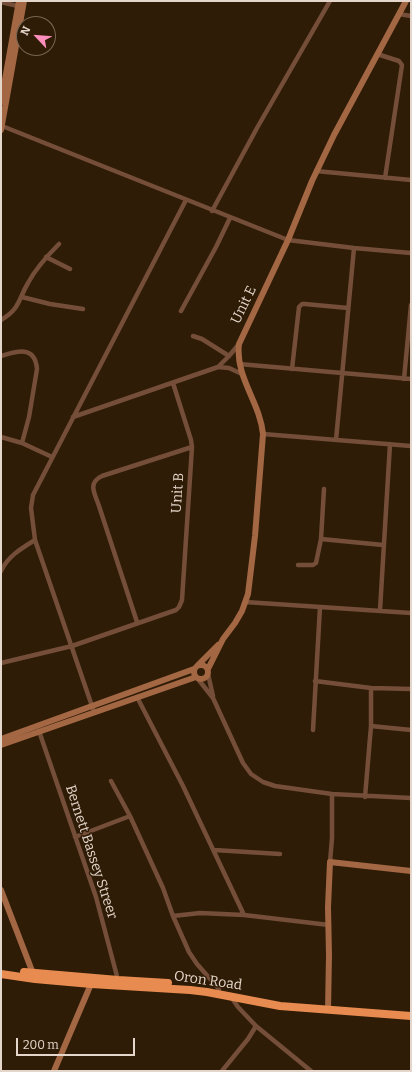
<!DOCTYPE html>
<html>
<head>
<meta charset="utf-8">
<style>
	body { margin:0 }
	#map { position:relative; width:412px; height:1072px; overflow:hidden; background:#2f1c06; font-family:Bitter,serif }
	canvas { display:block }
	.frame { position:absolute; inset:0; border:2px solid #e4d6ca; pointer-events:none }
	.north { position:absolute; left:16px; top:16px; width:40px; height:40px; box-sizing:border-box; background:#2f1c06; border:1px solid #776654; border-radius:50%; rotate:296deg; font-size:11px; font-weight:700; line-height:16px; text-align:center; color:#e4d6ca }
	.north::after { content:''; display:block; margin:auto; width:14px; height:18px; background:#fe8ebb; clip-path:polygon(50% 0,100% 100%,50% 72%,0 100%) }
	.scale { position:absolute; left:16px; top:1038px; width:119px; height:18px; box-sizing:border-box; border:2px solid #e4d6ca; border-top:0; padding-left:5px; font-size:12px; line-height:14px; white-space:nowrap; color:#e4d6ca; -webkit-text-stroke:3px #2f1c06; paint-order:stroke }
</style>
</head>
<body>
<div id="map">
<canvas width="412" height="1072"></canvas>
<div class="frame"></div>
<div class="north">N</div>
<div class="scale">200 m</div>
</div>
<script>
const ctx = document.querySelector('canvas').getContext('2d');
ctx.lineJoin = 'round';
function trace(path, color, width, dash) {
  ctx.strokeStyle = color;
  ctx.lineWidth = width;
  ctx.lineCap = dash ? 'butt' : 'round';
  ctx.setLineDash(dash || []);
  ctx.stroke(path);
}
function write(font, color, halo, rows, align = 'center') {
  ctx.font = font + ' Bitter,serif';
  ctx.lineWidth = 3;
  ctx.setLineDash([]);
  ctx.textBaseline = 'middle';
  ctx.strokeStyle = halo;
  ctx.fillStyle = color;
  for (const [text, x, y, turn = 0] of rows) {
    ctx.save();
    ctx.translate(x, y);
    ctx.rotate((+turn || 0) * Math.PI / 180);
    ctx.textAlign = isNaN(turn) ? turn : align;
    if (halo) ctx.strokeText(text, 0, 0);
    ctx.fillText(text, 0, 0);
    ctx.restore();
  }
}
trace(new Path2D(`
	M1 2 18 6
	M399 14 411 16
	M377 54 399 61 402 65 385 178
	M2 126 288 240 354 248 411 253
	M316 171 411 180
	M212 211 257 128 330 1
	M46 257 70 269
	M22 297 50 304 83 309
	M181 311 216 247 230 218
	M1 320C20 309 18 300 28 283 36 268 47 256 59 244
	M193 336 202 339 229 356
	M1 356C17 351 35 345 37 369L29 417 22 443
	M239 364 411 379
	M218 367 229 368 242 374
	M292 369 299 307 302 304H305L348 308
	M404 379 411 305
	M73 417 218 367 229 356 239 344
	M263 434 411 446
	M1 437 22 443 52 457
	M336 440 354 248
	M321 539 383 545
	M298 565H313L316 563 321 539 324 489
	M1 571C8 556 22 548 35 540
	M245 602 411 613
	M380 610 390 444
	M137 622 99 506C95 494 87 483 102 476L192 447
	M1 663 72 646 176 610 179 607 182 600 192 447 191 440 173 383
	M208 674 213 696
	M198 679 213 698 243 763 251 774 263 782 275 786 332 794 411 798
	M315 681 371 688 411 689
	M137 697 183 786 244 915 329 925
	M93 709 35 540 31 508 33 495 186 200
	M371 726 411 730
	M313 730 320 607
	M39 731 96 897 118 980
	M111 781 130 816 163 888 173 916 189 952 197 964 219 989
	M365 797 371 726V688
	M75 837 130 816
	M214 850 280 854
	M330 862 332 838V794
	M173 916 200 913 244 915
	M256 1026 311 1071
	M222 1071 248 1039 256 1026 238 1007 231 997`), '#744e39', 4.5);
trace(new Path2D(`
	M1 102 19 1
	M1 130 24 1
	M194 672a7 7 0 1 1 14 0a7 7 0 1 1-14 0Z
	M198 665 218 645
	M208 669 223 639 235 623 242 611 248 594 255 536 263 434C260 402 235 377 239 344L288 240 312 181 334 135 406 1
	M1 739 194 669
	M1 745 196 677
	M1 890 34 976
	M328 1010 329 955 328 907 330 862 411 871
	M54 1071 91 984`), '#a36744', 6);
trace(new Path2D(`
	M24 972 118 980 168 983
	M1 974 35 979 91 984 190 990 207 992 280 1006 411 1016`), '#e88b51', 8);
write('14px', '#e4d6ca', '#2f1c06', [
	["Unit E",244,305,-64],
	["Unit B",178,493,-86],
	["Bernett Bassey Streer",91,852,72],
	["Oron Road",208,981,8]
]);
</script>
</body>
</html>
